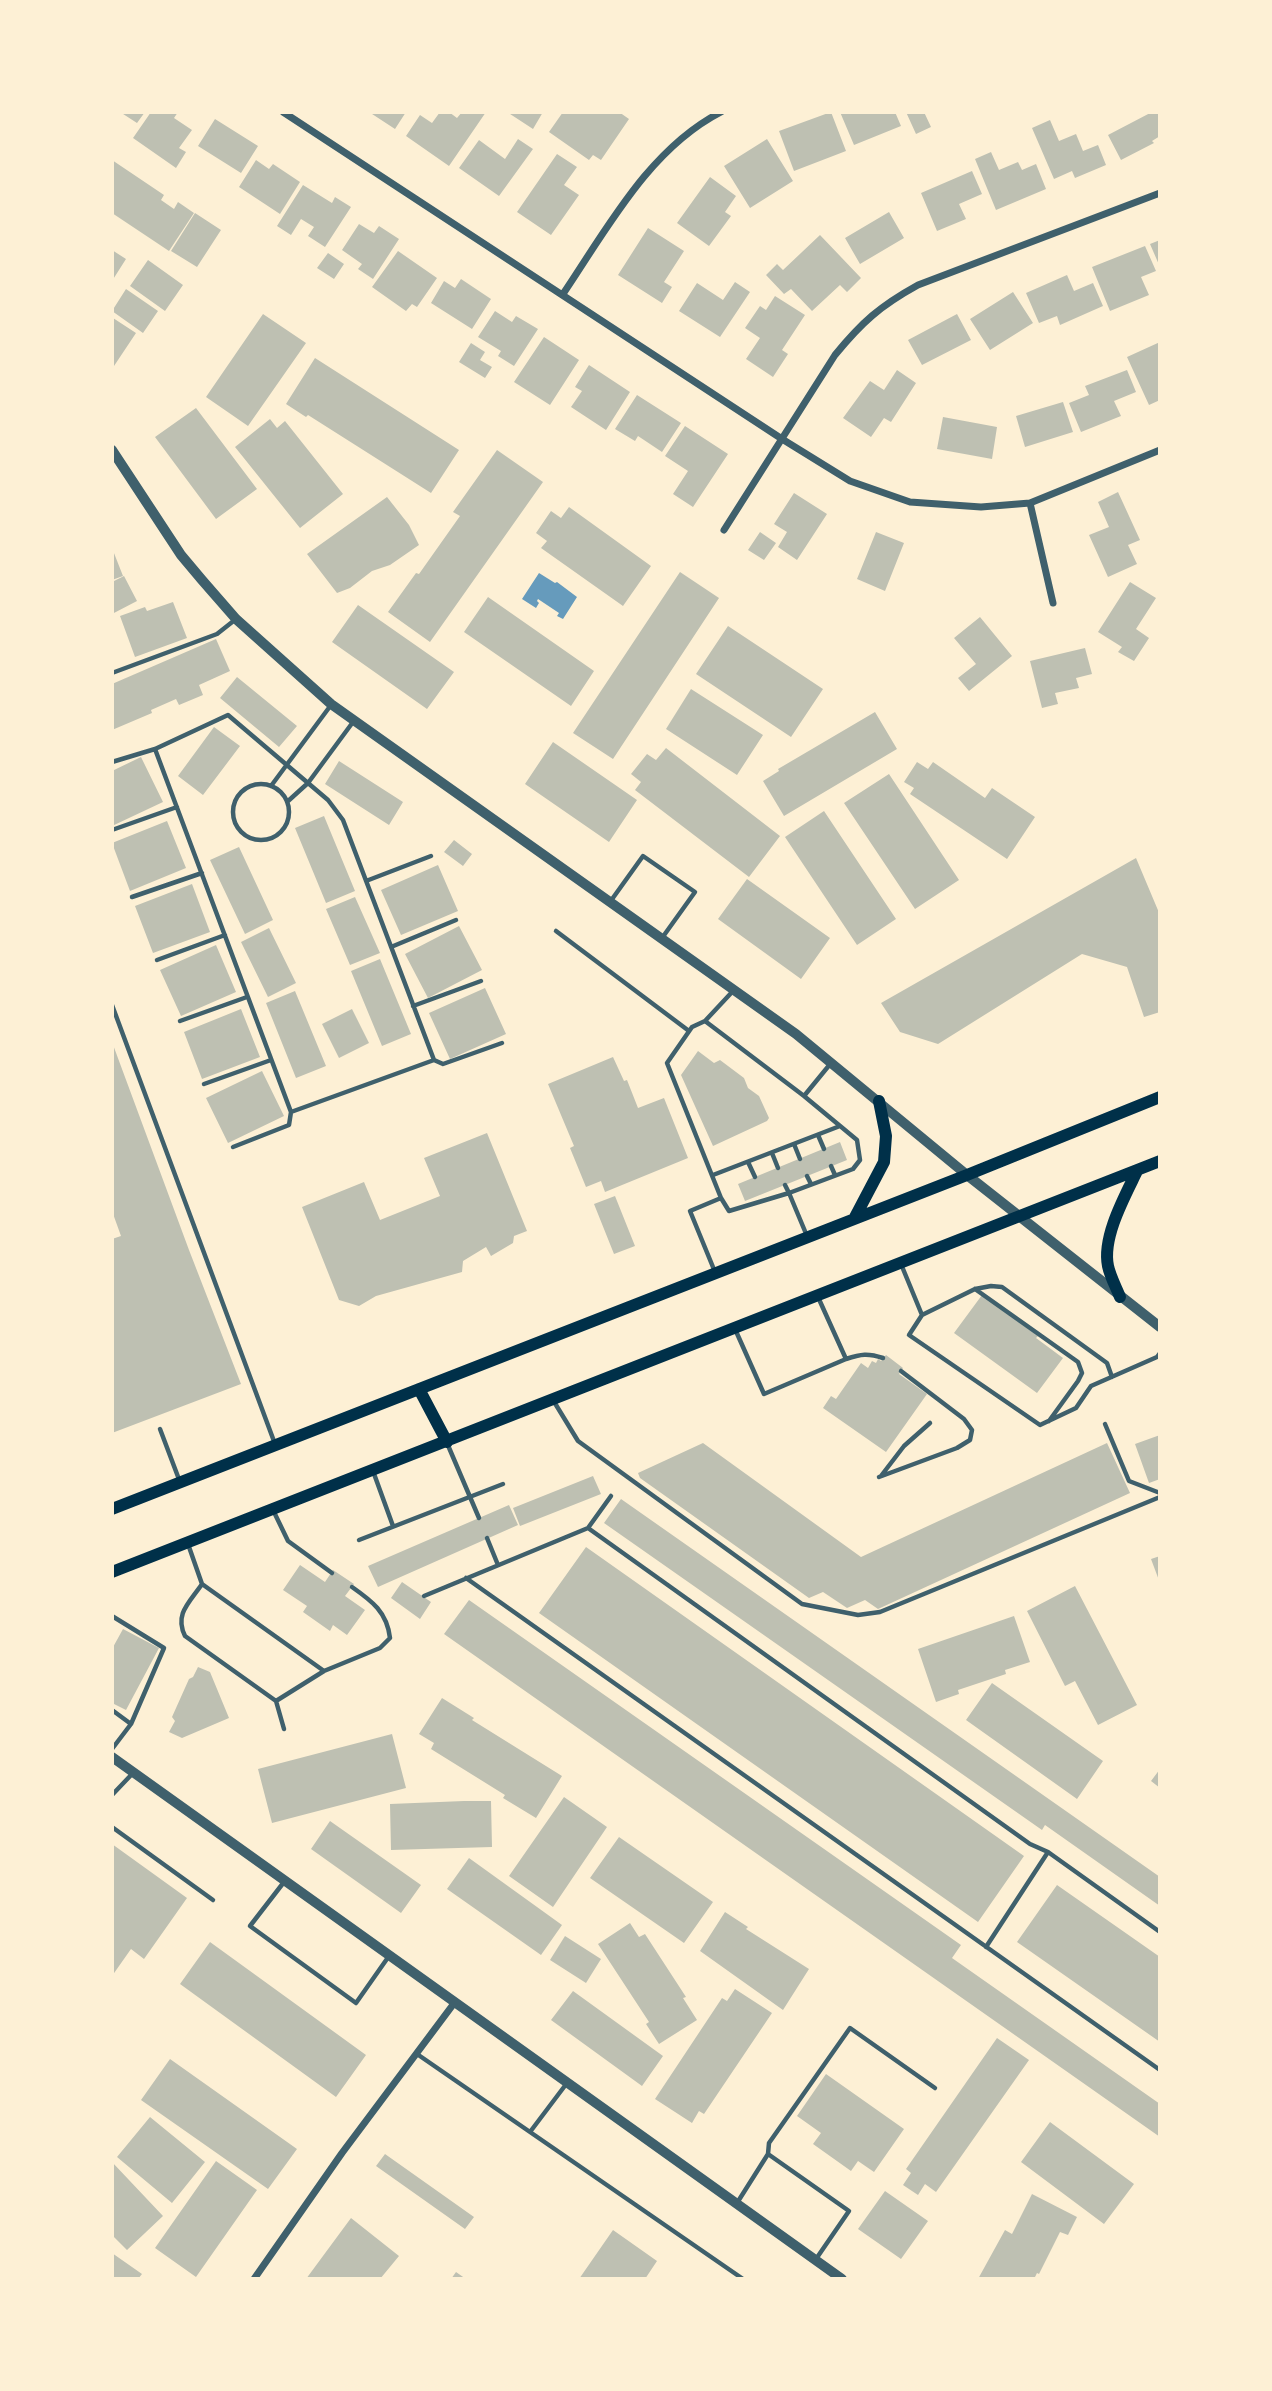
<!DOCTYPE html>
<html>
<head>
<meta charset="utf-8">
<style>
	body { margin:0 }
	#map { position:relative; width:1272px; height:2391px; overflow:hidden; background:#fdf0d5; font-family:"Fira Sans",sans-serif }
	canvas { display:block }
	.frame { position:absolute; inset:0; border:114px solid #fdf0d5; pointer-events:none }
</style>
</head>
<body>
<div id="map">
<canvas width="1272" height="2391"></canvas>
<div class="frame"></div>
</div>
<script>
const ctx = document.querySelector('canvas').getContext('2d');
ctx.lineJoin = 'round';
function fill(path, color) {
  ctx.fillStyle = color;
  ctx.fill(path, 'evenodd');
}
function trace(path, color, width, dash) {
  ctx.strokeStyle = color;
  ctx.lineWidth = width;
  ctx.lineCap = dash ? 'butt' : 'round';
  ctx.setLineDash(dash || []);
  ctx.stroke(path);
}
fill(new Path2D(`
	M539 573 555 583 557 582 577 597 563 619 557 616 559 613 538 599 537 601 539 603 536 608 522 599Z`), '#669bbc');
fill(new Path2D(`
	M120 112H145L137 123Z
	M151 112H178L174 118 192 130 179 148 186 152 176 168 133 138Z
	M369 112H406L395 129Z
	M440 112H449L457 118 462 112H486L449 166 406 136 420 115 432 123Z
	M507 112H543L533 129Z
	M563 112H619L629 119 601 160 593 155 589 160 549 132Z
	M831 112 846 151 794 171 779 131Z
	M840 112H895L901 126 854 145Z
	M906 112H924L931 127 916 134Z
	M1152 112H1160V136L1152 141 1154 143 1121 160 1108 135Z
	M215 119 258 146 241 173 198 146Z
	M1050 120 1059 141 1076 134 1083 151 1098 145 1106 165 1075 178 1072 171 1054 179 1032 128Z
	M518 139 533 149 499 196 459 168 479 140 505 159Z
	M767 139 793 181 750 208 724 166Z
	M991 152 999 170 1018 162 1022 170 1036 164 1046 189 996 210 975 159Z
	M557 154 577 167 564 185 579 195 551 235 517 212Z
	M112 160 164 195 161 200 174 209 178 202 194 213 169 251 112 213Z
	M256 160 269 169 273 164 300 182 280 214 239 187Z
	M972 171 982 194 959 204 966 219 937 231 921 193Z
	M710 177 736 196 725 212 731 216 709 246 677 223Z
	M303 185 332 203 335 197 351 207 325 247 308 236 314 227 301 219 291 235 277 226Z
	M889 212 904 238 860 264 845 238Z
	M195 213 221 230 197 267 171 251Z
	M359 224 374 233 379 226 399 239 373 279 358 269 362 264 342 250Z
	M648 228 684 251 664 282 672 287 662 303 618 275Z
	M820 235 861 278 847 292 840 285 812 311 791 289 784 294 766 275 777 264 783 270Z
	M1160 240V267L1150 244Z
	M1145 246 1156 271 1141 277 1149 295 1110 311 1092 267Z
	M112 250 126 259 112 281Z
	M398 251 437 278 417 307 412 304 406 311 372 287Z
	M328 253 344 264 334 279 317 268Z
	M148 260 183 285 165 311 130 286Z
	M1067 275 1074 291 1093 283 1103 306 1060 325 1057 316 1039 323 1026 293Z
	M461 279 491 299 472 329 431 303 444 281 455 288Z
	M735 282 750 292 720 337 679 311 697 283 723 300Z
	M126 289 158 311 143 333 112 311Z
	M1013 292 1033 323 990 350 970 319Z
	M775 296 805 315 782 350 788 354 773 377 746 359 760 338 745 328 760 306 766 310Z
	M495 311 512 322 516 316 538 329 514 366 498 356 501 351 478 337Z
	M263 314 306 343 248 426 206 397Z
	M957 314 971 340 922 365 908 340Z
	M113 318 136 333 112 369V320Z
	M544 337 579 360 550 405 514 382Z
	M1160 342V400L1149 405 1127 357Z
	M471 343 485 352 480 360 492 367 485 378 459 362Z
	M315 358 459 450 431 493 308 415 306 417 286 404Z
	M589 365 630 392 606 430 571 407 582 391 575 387Z
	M897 370 916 383 891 422 884 418 871 437 843 418 870 381 884 390Z
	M1127 370 1136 392 1114 401 1121 416 1081 432 1069 403 1089 395 1085 386Z
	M637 395 681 423 662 452 638 436 635 441 615 429Z
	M1063 402 1073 432 1025 447 1016 416Z
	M196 408 257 489 216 519 155 437Z
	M943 417 997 427 992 459 937 449Z
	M270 419 277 428 285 421 343 494 300 528 235 447Z
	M685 426 728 454 693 507 673 494 688 471 665 456Z
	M497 450 543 482 430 642 388 612 416 573 419 574 460 516 453 512Z
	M1118 492 1140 540 1128 545 1137 564 1108 577 1089 535 1109 527 1098 502Z
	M794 493 827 514 797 560 778 547 787 532 774 524Z
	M387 497 409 525 419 545 390 565 372 571 350 588 337 593 307 554Z
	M569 507 651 566 623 606 541 548 547 541 536 533 551 511 561 518Z
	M760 532 776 543 764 560 748 550Z
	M876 532 904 543 885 591 857 579Z
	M112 548 123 576 112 580Z
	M680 572 719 598 613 759 573 733Z
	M124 576 137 601 112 614V582Z
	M1130 582 1156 598 1136 629 1149 638 1134 661 1118 652 1122 647 1098 632Z
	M488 597 594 671 571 706 464 632Z
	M173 602 187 638 135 657 120 616 145 607 147 611Z
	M358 605 454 672 427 709 332 642Z
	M980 617 1012 656 969 691 958 678 976 664 954 638Z
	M728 626 823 689 791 737 696 674Z
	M216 639 230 671 199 685 203 695 179 705 176 699 151 710 152 713 112 730V684Z
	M1085 648 1092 674 1076 678 1079 688 1055 693 1058 704 1042 708 1030 661Z
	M237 677 297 726 279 747 220 698Z
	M691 689 763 735 737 775 666 729Z
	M875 712 897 749 784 816 763 781 779 771 778 769Z
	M214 727 240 746 203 795 178 776Z
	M553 742 637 800 609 842 525 784Z
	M666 748 780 836 749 877 635 790 641 782 631 774 647 754 656 760Z
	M141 757 163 802 112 826V771Z
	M339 761 403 802 389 825 325 784Z
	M917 762 928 769 933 762 985 798 992 788 1035 817 1007 859 910 794 914 788 904 782Z
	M889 774 959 880 915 909 844 803Z
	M824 811 896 919 857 945 785 837Z
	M324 816 355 891 326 903 295 828Z
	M167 821 186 868 130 891 112 843Z
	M454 840 472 854 463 866 444 852Z
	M239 847 273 920 245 934 210 860Z
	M1136 858 1160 915V1012L1144 1017 1127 967 1082 954 938 1044 900 1032 881 1003Z
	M438 865 458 911 401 935 381 890Z
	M747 879 830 938 801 979 718 919Z
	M192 884 210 932 153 953 135 906Z
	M355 897 380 953 350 965 326 909Z
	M459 926 482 970 428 998 405 954Z
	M269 928 296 983 268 997 241 942Z
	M216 945 236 992 181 1016 160 970Z
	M380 959 411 1034 382 1046 351 971Z
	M485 988 506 1034 450 1059 429 1013Z
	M295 991 326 1066 296 1078 266 1003Z
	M241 1009 260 1057 202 1079 184 1032Z
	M352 1009 369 1043 339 1058 322 1024Z
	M112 1042 189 1250 241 1384 112 1433V1239L121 1236 112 1211Z
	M698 1051 714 1063 720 1060 744 1078 748 1088 759 1096 769 1118 767 1121 713 1146 681 1075Z
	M613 1057 624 1081 627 1080 638 1108 664 1098 688 1158 605 1192 601 1181 586 1187 570 1148 574 1146 548 1084Z
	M262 1071 284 1116 228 1143 206 1098Z
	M487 1133 527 1231 514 1236 513 1243 491 1256 486 1247 463 1261 462 1272 376 1296 359 1306 339 1300 302 1207 364 1182 380 1220 440 1196 424 1158Z
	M840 1142 847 1160 745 1201 738 1184Z
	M615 1196 635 1246 614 1254 594 1204Z
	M982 1295 1038 1336 1036 1338 1063 1358 1037 1393 954 1333Z
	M886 1355 903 1368 899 1374 927 1394 886 1452 823 1408 831 1396 836 1399 861 1363 868 1368 872 1361 876 1363 878 1359 881 1361Z
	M1160 1435V1479L1149 1483 1135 1444Z
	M703 1443 861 1557 1107 1443 1130 1493 878 1609 865 1600 847 1608 823 1592 809 1598 640 1478 638 1473Z
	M593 1476 601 1494 520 1526 513 1508Z
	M621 1499 1160 1877V1906L1045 1825 1042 1830 604 1523Z
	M509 1505 518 1525 378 1587 368 1566Z
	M586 1547 1024 1856 978 1922 539 1613Z
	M1160 1556V1583L1151 1559Z
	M300 1565 325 1582 333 1570 354 1584 345 1596 365 1610 347 1635 333 1625 330 1631 303 1612 307 1606 283 1590Z
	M402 1582 431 1602 420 1619 391 1598Z
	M1075 1586 1137 1705 1098 1725 1075 1681 1065 1686 1027 1611Z
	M469 1600 961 1945 952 1958 1160 2104V2137L444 1634Z
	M1014 1616 1030 1662 1005 1670 1006 1674 958 1690 959 1694 936 1702 918 1649Z
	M123 1629 159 1648 126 1710 112 1703V1649Z
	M198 1667 210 1672 229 1718 182 1738 169 1732 175 1721 172 1717 189 1679 193 1677Z
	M992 1683 1103 1761 1077 1799 966 1720Z
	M442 1698 474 1718 472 1720 562 1776 536 1818 503 1798 505 1795 431 1749 434 1743 419 1734Z
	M392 1734 406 1788 272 1823 258 1769Z
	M1160 1769V1788L1151 1781Z
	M564 1797 607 1827 553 1907 509 1876Z
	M464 1801H491L492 1847 391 1850 390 1804Z
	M330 1821 421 1885 401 1913 311 1849Z
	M619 1837 713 1902 684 1943 590 1878Z
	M112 1844 187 1898 144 1959 131 1949 112 1976Z
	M469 1858 562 1925 541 1955 447 1889Z
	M1057 1885 1160 1957V2042L1017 1942Z
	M725 1912 748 1927 746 1929 809 1969 783 2010 700 1951Z
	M630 1923 639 1937 645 1934 686 1997 683 1998 697 2020 659 2044 646 2024 649 2022 598 1944Z
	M565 1936 601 1959 586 1983 550 1960Z
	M210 1942 366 2055 336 2097 180 1984Z
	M735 1989 772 2013 704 2114 699 2111 692 2123 655 2099 722 1998 727 2001Z
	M573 1991 663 2056 642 2086 551 2020Z
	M997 2038 1029 2060 936 2192 925 2184 918 2195 903 2185 911 2173 906 2169Z
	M170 2059 297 2149 268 2189 141 2100Z
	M826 2074 904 2129 874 2172 858 2161 851 2171 813 2144 821 2133 797 2116Z
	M150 2117 205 2162 172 2203 117 2157Z
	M1050 2122 1134 2184 1104 2224 1021 2162Z
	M385 2154 474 2217 465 2229 376 2166Z
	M216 2161 257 2190 196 2277 155 2248Z
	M112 2162 163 2216 127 2250 112 2235Z
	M885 2191 928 2221 901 2259 858 2229Z
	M1032 2194 1077 2217 1068 2235 1060 2232 1039 2274 1037 2273 1034 2279H978L1005 2230 1012 2234Z
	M351 2218 399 2256 380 2279H306Z
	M613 2230 657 2261 645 2279H579Z
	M112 2253 142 2274 138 2279H112Z
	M456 2272 466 2279H451Z`), '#bec0b2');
trace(new Path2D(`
	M112 673 217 634 236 619
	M155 749 291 1112 289 1125 233 1147
	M112 762 155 749 228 715 328 800 343 820 434 1060 291 1112
	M233 812a28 28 0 1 1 56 0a28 28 0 1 1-56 0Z
	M271 786 331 705
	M287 802 308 783 353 722
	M112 830 177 807
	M366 881 431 856
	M132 897 202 873
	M610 902 643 856 695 892 662 938
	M556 931 689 1031
	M391 947 456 920
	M157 960 225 935
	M112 1005 275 1444
	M413 1006 481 981
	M180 1021 247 997
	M705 1021 804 1096 831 1063
	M434 1060 443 1064 502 1043
	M204 1084 271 1060
	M804 1096 857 1140 860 1160 853 1169 789 1193 807 1236
	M818 1135 824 1149
	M794 1144 800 1159
	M772 1153 778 1168
	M748 1162 755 1177
	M831 1166 835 1175
	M713 1175 840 1126
	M807 1176 811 1184
	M721 1198 729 1211 789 1193 785 1185
	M901 1264 922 1315
	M715 1272 690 1211 721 1198 667 1063 692 1027 705 1021 733 991
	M975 1289 1078 1362 1082 1373 1078 1381 1049 1421
	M735 1329 764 1394 846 1359 818 1297
	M846 1359C861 1354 868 1353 883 1358
	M1112 1377 1107 1363 1002 1287 991 1286 975 1289 922 1315 909 1335 1040 1425 1076 1408 1091 1386 1157 1357 1160 1353
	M553 1400 578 1441 802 1604 858 1615 880 1612 1160 1497
	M1105 1424 1129 1481 1160 1493
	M160 1429 180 1482
	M447 1443 479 1518
	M373 1471 393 1526
	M881 1476 904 1446 930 1423
	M879 1477 957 1448 970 1440 972 1430 964 1419 901 1371
	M274 1512 288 1541 332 1573
	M588 1528 1030 1844 1048 1852 1160 1932
	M487 1538 498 1565
	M359 1540 503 1484
	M188 1544 202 1584 324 1671
	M466 1578 1160 2070
	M202 1584C190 1602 174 1614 185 1636L276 1701
	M424 1596 588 1528 611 1496
	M112 1616 164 1648 131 1724 112 1749
	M112 1710 131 1724
	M284 1729 276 1701 324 1671 380 1648 390 1638C387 1612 372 1601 352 1587
	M112 1795 133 1773
	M112 1827 213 1900
	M284 1882 250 1926 356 2003 389 1956
	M986 1947 1048 1852
	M417 2054 743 2279
	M530 2132 567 2083
	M768 2154 849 2211 816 2259
	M737 2203 768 2154 769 2143 850 2028 935 2088`), '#3f606c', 4.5);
trace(new Path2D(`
	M283 112 782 439 850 481 910 502 981 507 1030 503 1160 450
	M563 294C607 229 649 149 721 112
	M1030 503 1053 603
	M724 530 835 355C862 322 880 306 918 285L1160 193
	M254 2279 342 2153 455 2002`), '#3f606c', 7);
trace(new Path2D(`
	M112 450 181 555 202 580 236 619 331 704 796 1034 967 1175 1160 1327
	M112 1757 842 2279`), '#3f606c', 10);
trace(new Path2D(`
	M854 1219 884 1162 886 1136 879 1101
	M1120 1297C1116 1287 1110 1276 1108 1266 1102 1237 1125 1196 1137 1171
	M419 1389 447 1442
	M112 1509 967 1175 1160 1097
	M112 1572 1160 1161`), '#003049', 12);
</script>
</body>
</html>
